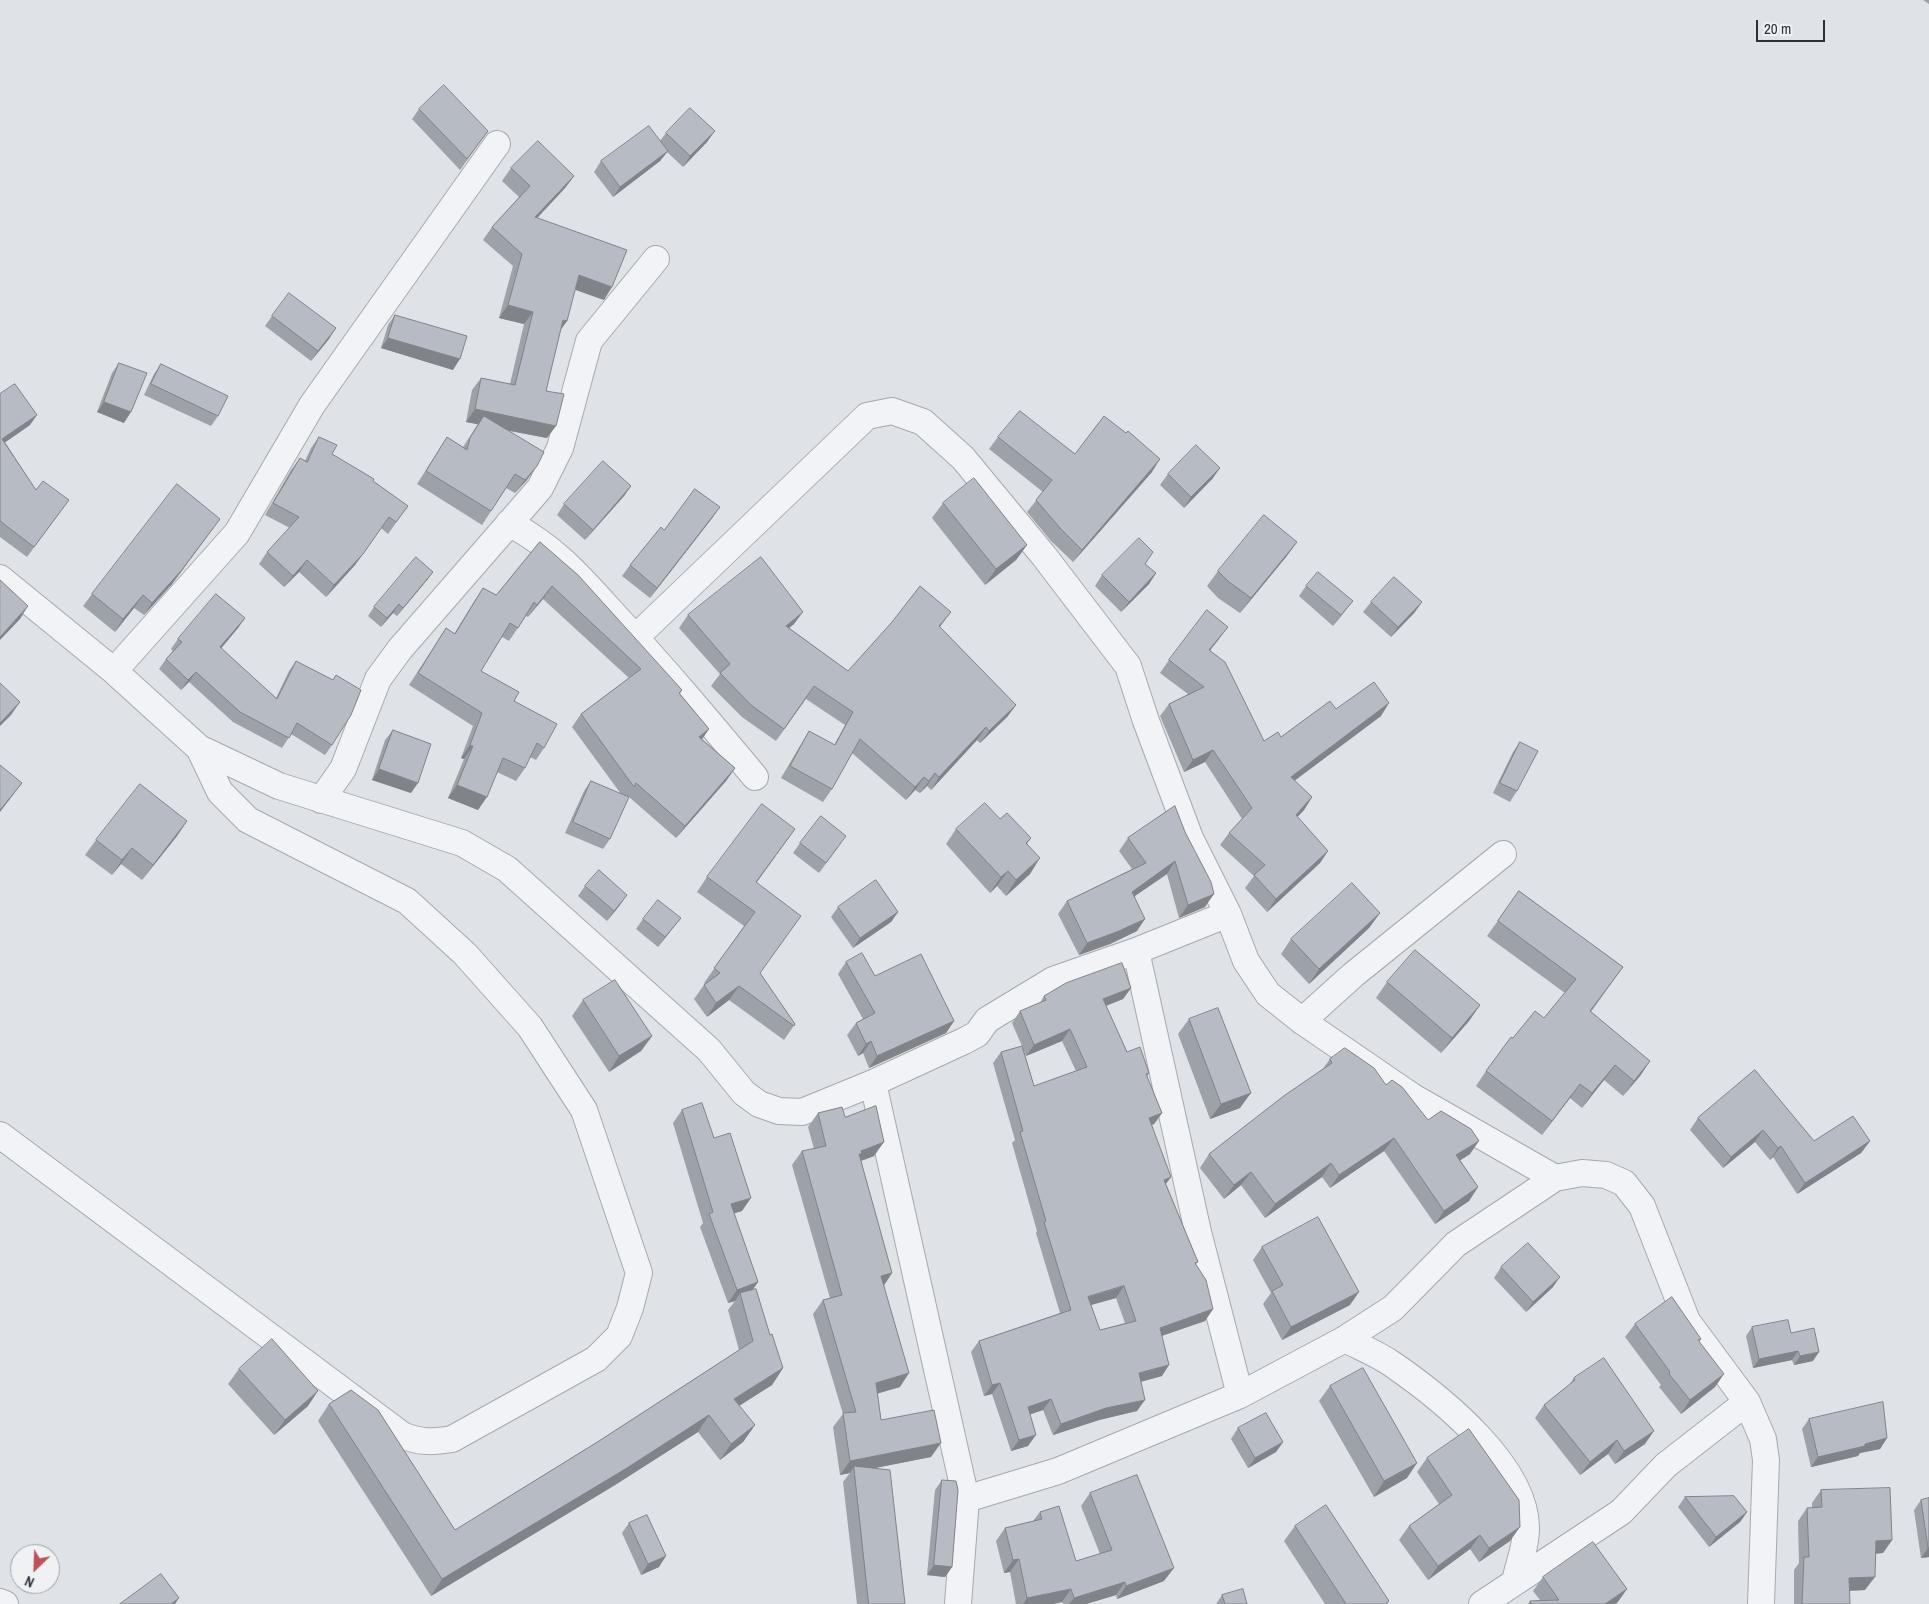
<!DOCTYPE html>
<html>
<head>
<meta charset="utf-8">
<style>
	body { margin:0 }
	#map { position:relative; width:1929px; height:1604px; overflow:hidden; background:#dfe2e7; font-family:"Archivo Narrow",sans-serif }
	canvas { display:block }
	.north { position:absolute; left:10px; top:1544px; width:50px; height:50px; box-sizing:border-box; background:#eff1f5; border:1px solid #a0a3ab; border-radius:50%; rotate:204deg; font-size:14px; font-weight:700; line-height:20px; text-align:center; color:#2a2f3c }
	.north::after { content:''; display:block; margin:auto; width:18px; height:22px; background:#be5259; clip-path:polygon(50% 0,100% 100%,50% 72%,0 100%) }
	.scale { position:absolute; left:1756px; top:20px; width:69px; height:22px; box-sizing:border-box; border:2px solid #2a2f3c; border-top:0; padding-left:6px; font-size:15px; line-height:18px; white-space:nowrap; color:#2a2f3c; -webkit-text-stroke:4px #eff1f5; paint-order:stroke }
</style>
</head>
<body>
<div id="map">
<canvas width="1929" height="1604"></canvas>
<div class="north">N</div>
<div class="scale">20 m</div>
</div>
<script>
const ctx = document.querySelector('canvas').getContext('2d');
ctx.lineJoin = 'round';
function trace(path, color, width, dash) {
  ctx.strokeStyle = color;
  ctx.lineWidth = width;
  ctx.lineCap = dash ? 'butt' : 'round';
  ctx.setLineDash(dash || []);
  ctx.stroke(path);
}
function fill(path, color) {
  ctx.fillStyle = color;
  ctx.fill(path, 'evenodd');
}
const street = new Path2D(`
	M509 523C557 549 581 578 617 618 665 669 710 723 755 777
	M0 578 114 671 199 748 279 786 462 843 507 869 709 1050 744 1093 759 1104 779 1111 802 1112 873 1083 964 1041 977 1034 987 1020 1053 980 1136 951 1228 914
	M636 637 867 416 892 411 923 422 963 458 1044 556 1128 666 1146 721 1190 838 1228 914 1246 961 1268 994 1302 1021 1413 1097 1555 1178
	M114 671 237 533 312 405 497 144
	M321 800 343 769 378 679 400 649 540 488 560 448 589 341 656 259
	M1136 951 1198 1232 1240 1395
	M1302 1021 1353 975 1503 854
	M873 1083 966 1499 958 1604
	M0 1135 402 1435C420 1443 433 1442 452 1439L596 1359 619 1336 630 1308 639 1273 584 1110 530 1027 465 954 407 901 248 820 220 792 199 748
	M1345 1339C1360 1347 1378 1354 1392 1364 1440 1397 1528 1467 1526 1530 1526 1547 1518 1566 1515 1582
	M966 1499 1058 1471 1240 1395 1345 1339 1393 1308 1456 1244 1555 1178 1582 1173 1606 1175 1624 1183 1642 1206 1687 1321 1747 1402 1763 1439 1766 1460 1761 1604
	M0 1602 5 1604
	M1482 1604 1621 1512 1666 1465 1747 1402`);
trace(street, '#a5a9b0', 28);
trace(street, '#f2f3f6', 26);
fill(new Path2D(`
	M1923 0H1929V4Z
	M419 109 488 131 460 170 412 119Z
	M666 133 707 142 683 167 667 152 660 161 613 197 594 172 601 161 660 141Z
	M511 168 574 176 565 188 537 218 604 300 575 289 567 321 561 329 546 391 547 438 509 431 527 480 515 493 506 488 482 525 417 484 438 451 447 437 463 447 478 424 466 422 472 390 481 378 510 384 524 324 499 318 513 266 483 240 492 227 519 197 502 181Z
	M395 315 453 370 381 348 388 325Z
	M272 316 329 339 311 361 265 326Z
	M119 363 124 423 97 412 112 373Z
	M161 364 218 416 211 426 144 395 154 374Z
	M0 394 30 425 5 442 36 490 61 511 27 557 0 537Z
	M1126 433 1152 472 1073 562 1051 541 1027 512 1043 492 989 449 998 437 1075 454Z
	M319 437 332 454 373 481 408 506 388 534 381 528 355 565 326 597 299 572 284 587 259 564 267 552 290 528 265 515 291 470 300 458 305 461 311 448Z
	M1168 474 1213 478 1184 508 1160 485Z
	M631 486 624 496 585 540 557 515 564 504Z
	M943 503 1027 545 1016 560 985 585 932 518Z
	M713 517 650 598 622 576 630 565 664 530Z
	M220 519 172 584 144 615 134 608 115 632 83 606 92 594Z
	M540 542 682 690 680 694 709 729 702 739 735 768 726 781 676 838 628 796 610 839 603 849 565 833 584 791 591 781 621 794 572 727 581 714 629 678 543 599 528 617 526 616 509 641 502 637 481 671 514 701 544 748 536 760 530 757 525 768 516 781 497 772 478 810 448 798 464 759 461 758 473 726 409 685 446 628 454 634 475 600 483 588 496 595Z
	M1297 542 1286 557 1240 613 1218 598 1207 586 1218 571Z
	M1145 564 1156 573 1149 584 1121 612 1095 586 1102 575Z
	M433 572 427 580 397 616 393 613 381 627 368 616 374 607Z
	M1306 586 1345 611 1333 626 1299 596Z
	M1371 602 1415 612 1391 637 1363 612Z
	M688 615 794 624 789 628 848 671 942 624 940 627 1016 705 1007 717 980 743 977 740 931 790 927 786 920 793 915 790 906 800 852 753 832 789 823 802 781 778 801 744 809 731 834 745 845 725 806 699 776 741 742 717 711 686 720 674 679 628Z
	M245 618 238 628 221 648 276 698 289 671 296 661 332 745 325 755 291 734 282 748 233 722 189 682 181 690 159 669 166 659 173 651 171 649 178 639Z
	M1228 627 1210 650 1264 741 1281 737 1336 709 1381 716 1294 781 1312 797 1304 810 1297 817 1328 851 1320 863 1267 912 1245 888 1254 876 1220 845 1229 833 1242 819 1205 762 1184 772 1160 716 1169 704 1188 694 1160 673 1169 660Z
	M393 730 411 793 372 780 385 740Z
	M1520 742 1517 791 1510 802 1493 793 1513 752Z
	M1175 806 1205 907 1179 918 1167 874 1135 896 1137 931 1110 944 1079 955 1058 914 1067 901 1132 869 1119 851 1128 838Z
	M1000 819 1031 838 1027 844 1030 874 1006 896 997 886 990 893 946 844 956 829Z
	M187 821 177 836 142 880 121 864 112 875 85 855 96 840Z
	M795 829 756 883 760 973 795 1024 784 1040 729 1000 707 1017 694 999 704 985 705 984 704 983 744 926 697 892 707 877Z
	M800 843 839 846 819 873 793 853Z
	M585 886 620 905 607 921 578 896Z
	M1519 891 1623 967 1591 1012 1650 1061 1640 1076 1623 1096 1604 1080 1582 1108 1570 1098 1542 1135 1476 1086 1486 1071 1513 1038 1544 1018 1565 993 1487 936Z
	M838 907 898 912 891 922 853 948 831 917Z
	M1380 913 1369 928 1309 984 1281 954 1291 939Z
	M681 918 673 928 658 947 636 929 643 919Z
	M846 962 875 976 954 1021 946 1033 869 1068 863 1053 858 1056 847 1035 856 1023 863 1019 838 974Z
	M1387 982 1480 1005 1469 1021 1441 1053 1376 998Z
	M1131 988 1123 999 1106 1006 1127 1052 1149 1073 1147 1077 1162 1113 1154 1124 1152 1125 1166 1184 1198 1262 1196 1264 1213 1309 1205 1321 1162 1336V1376L1141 1382 1137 1411 1099 1420 1053 1435 1043 1410 1030 1414 1028 1446 1011 1451 992 1394 984 1396 971 1352 979 1341 1060 1313 1036 1233 1037 1231 1012 1143 1015 1140 993 1063 1001 1052 1022 1046 1012 1023 1020 1011 1040 1003 1044 996ZM1062 1041 1076 1071 1034 1086 1023 1048 1026 1056ZM1116 1298 1125 1323 1100 1330 1091 1305Z
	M583 1000 652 1036 641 1051 609 1072 572 1016Z
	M1189 1019 1240 1108 1210 1119 1178 1034Z
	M1330 1059 1386 1085 1470 1154 1460 1160 1478 1187 1469 1201 1435 1224 1384 1151 1330 1188 1322 1177 1265 1218 1241 1185 1224 1199 1200 1168 1209 1154 1322 1070Z
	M1755 1070 1814 1141H1870L1861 1153 1797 1194 1773 1157 1770 1160 1755 1142 1723 1168 1690 1130 1698 1118Z
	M682 1110 714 1138 742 1211 734 1213 758 1282 753 1289 770 1335 783 1368 772 1385 739 1406 755 1425 743 1442 720 1460 698 1432 615 1485 431 1596 318 1421 329 1404 455 1530 599 1441 739 1350 728 1310 735 1301 728 1303 700 1227 703 1223 673 1123Z
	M818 1113 845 1117 874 1156 861 1161 892 1273 884 1285 900 1387 877 1393 881 1420 931 1457 874 1468 905 1604H857L843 1482 850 1473 840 1475 833 1427 843 1414 813 1314 823 1300 830 1298 792 1165 802 1151 814 1149 808 1127Z
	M1262 1247 1350 1305 1282 1340 1263 1304 1271 1293 1253 1260Z
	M1501 1267 1553 1287 1526 1312 1494 1278Z
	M1635 1324 1701 1339 1699 1342 1715 1387 1681 1414 1659 1387 1661 1385 1625 1337Z
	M1752 1327 1791 1333 1813 1361 1794 1365 1792 1360 1753 1368 1746 1336Z
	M239 1369 308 1406 274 1435 228 1384Z
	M1574 1378 1645 1444 1615 1464 1608 1454 1580 1475 1535 1418 1544 1405 1569 1385Z
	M1330 1386 1407 1478 1374 1497 1319 1401Z
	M1809 1419 1887 1438 1880 1449 1860 1453 1858 1456 1811 1467 1802 1429Z
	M1238 1428 1283 1442 1276 1452 1248 1468 1231 1439Z
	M1427 1458 1510 1541 1479 1562 1470 1549 1428 1580 1399 1540 1409 1526 1439 1504 1417 1472Z
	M942 1480 952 1567 945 1577 927 1575 935 1490Z
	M1821 1490 1892 1540 1883 1553 1875 1554 1865 1590 1849 1591 1850 1604H1794V1570L1799 1563 1798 1521 1807 1508H1812V1503Z
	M1090 1493 1164 1581 1117 1599 1116 1595 1086 1604H1063L1062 1602 1053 1604H1016L1010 1572 1004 1573 996 1541 1005 1528 1033 1521 1040 1512 1076 1561 1100 1554 1081 1506Z
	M1685 1497 1747 1512 1740 1522 1709 1547 1678 1507Z
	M1929 1498V1557L1921 1558 1914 1510 1921 1500Z
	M629 1523 659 1567 641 1575 622 1533Z
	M1295 1526 1389 1601 1387 1604H1325L1284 1541Z
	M1543 1577 1627 1589 1617 1603 1615 1604H1528L1530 1601 1540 1600 1533 1591Z
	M1222 1595 1247 1604H1216Z`), '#9da1a8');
fill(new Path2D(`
	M715 131 707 142 683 167 690 156Z
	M668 151 660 161 613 197 620 187Z
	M574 176 565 188 526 230 535 217Z
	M579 275 612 287 604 300 570 288Z
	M508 305 533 312 524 324 499 318Z
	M563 320 567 321 558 333Z
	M336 328 329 339 311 361 318 351Z
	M388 338 460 359 453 370 381 348Z
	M104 402 131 412 124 423 97 412Z
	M475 409 556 426 547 438 466 422Z
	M37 415 30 425 0 446 2 439Z
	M1160 459 1152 472 1073 562 1082 550Z
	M537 466 527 480 515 493 525 480Z
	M1220 468 1213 478 1184 508 1191 497Z
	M631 486 624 496 585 540 593 530Z
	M720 507 713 517 650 598 657 588Z
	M220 519 172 584 144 615 152 603Z
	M1297 542 1286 557 1240 613 1251 598Z
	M1027 545 1016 560 985 585 996 569Z
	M363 554 355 565 326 597 334 585Z
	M307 560 299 572 284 587 293 576Z
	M433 572 427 580 397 616 403 608Z
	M1156 573 1149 584 1121 612 1129 602Z
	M552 586 543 599 528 617 537 605Z
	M143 595 134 608 115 632 123 619Z
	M1353 601 1333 626 1341 615Z
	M1422 602 1415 612 1391 637 1398 627Z
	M399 604 393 613 381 627 387 618Z
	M28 606 20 619 0 640V637Z
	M803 612 794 624 777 638 786 626Z
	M951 612 942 624 930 639 939 626Z
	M245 618 238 628 214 657 220 647Z
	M1228 627 1219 639 1201 662 1209 650Z
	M196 672 189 682 181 690 188 680Z
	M20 702 11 715 0 726V723Z
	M1389 703 1381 716 1282 790 1291 777Z
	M1016 705 1007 717 980 743 989 731Z
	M986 727 977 740 931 790 939 777Z
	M709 729 700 742 699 737Z
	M470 745 473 746 464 759 461 758Z
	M1213 750 1205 762 1184 772 1193 760Z
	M735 768 726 781 676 838 685 826Z
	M379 769 418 783 411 793 372 780Z
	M935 773 927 786 920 793Z
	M924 777 915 790 906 800 915 787Z
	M22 783 13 795 0 812V810Z
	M457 785 487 797 478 810 448 798Z
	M1312 797 1304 810 1287 828 1296 815Z
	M187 821 177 836 142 880 153 865Z
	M795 829 785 843 746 897 756 882Z
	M132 848 121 864 112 875 122 860Z
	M1328 851 1320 863 1267 912 1276 899Z
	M1040 858 1030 874 1006 896 1016 880Z
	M1175 861 1167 874 1123 904 1132 892Z
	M1008 871 997 886 990 893 1001 877Z
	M1214 894 1205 907 1179 918 1188 905Z
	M627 895 620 905 607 921 614 911Z
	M898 912 891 922 853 948 860 938Z
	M1380 913 1369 928 1309 984 1319 969Z
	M681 918 673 928 658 947 665 937Z
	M1145 919 1137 931 1110 944 1079 955 1087 943Z
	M739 986 729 1000 707 1017 716 1003Z
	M1131 988 1123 999 1095 1010 1103 999Z
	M1480 1005 1469 1021 1441 1053 1452 1038Z
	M954 1021 946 1033 869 1068 877 1056Z
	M1070 1029 1062 1041 1026 1056 1034 1045Z
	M652 1036 641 1051 609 1072 619 1056Z
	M871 1041 863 1053 858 1056 866 1044Z
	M1650 1061 1640 1076 1623 1096 1634 1081Z
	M1615 1065 1604 1080 1582 1108 1592 1093Z
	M1580 1084 1570 1098 1542 1135 1552 1121Z
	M1251 1093 1240 1108 1210 1119 1221 1104Z
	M1162 1113 1154 1124 1141 1129 1149 1118Z
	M1763 1130 1755 1142 1723 1168 1731 1157Z
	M1394 1138 1384 1151 1330 1188 1339 1175Z
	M1479 1141 1470 1154 1447 1169 1456 1155Z
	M1870 1141 1861 1153 1797 1194 1805 1183Z
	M884 1142 874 1156 855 1163 861 1151Z
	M1781 1146 1773 1157 1770 1160 1778 1148Z
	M1331 1163 1322 1177 1265 1218 1275 1204Z
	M1251 1172 1241 1185 1224 1199 1234 1185Z
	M1171 1177 1163 1188 1164 1180Z
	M1478 1187 1469 1201 1435 1224 1444 1211Z
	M751 1198 742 1211 722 1217 731 1204Z
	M892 1273 883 1287 881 1276Z
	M1560 1277 1553 1287 1526 1312 1533 1302Z
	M758 1282 749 1295 740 1293 735 1301 728 1303 737 1290Z
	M1124 1286 1116 1298 1080 1308 1088 1297Z
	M1359 1292 1350 1305 1282 1340 1291 1327Z
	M1213 1309 1205 1321 1152 1339 1160 1328Z
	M1798 1351 1792 1360 1753 1368 1759 1359Z
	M1819 1352 1813 1361 1794 1365 1800 1356Z
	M1169 1365 1162 1376 1131 1384 1139 1373Z
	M783 1368 772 1385 723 1416 734 1399Z
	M909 1373 900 1387 866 1397 876 1383Z
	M1724 1374 1715 1387 1681 1414 1690 1400Z
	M1000 1383 992 1394 984 1396 992 1385Z
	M318 1391 308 1406 274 1435 285 1420Z
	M1051 1399 1043 1410 1020 1418 1028 1407Z
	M1145 1400 1137 1411 1099 1420 1053 1435 1061 1424 1106 1408Z
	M709 1415 698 1432 615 1485 431 1596 442 1579Z
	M755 1425 743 1442 720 1460 731 1444Z
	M1654 1431 1645 1444 1615 1464 1624 1451Z
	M1036 1435 1028 1446 1011 1451 1019 1440Z
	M1887 1438 1880 1449 1860 1453 1858 1456 1811 1467 1818 1457Z
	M1617 1440 1608 1454 1580 1475 1590 1462Z
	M1283 1442 1276 1452 1248 1468 1255 1458Z
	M941 1443 931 1457 855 1472 854 1466 850 1473 840 1475 850 1461Z
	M1417 1463 1407 1478 1374 1497 1384 1481Z
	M1747 1512 1740 1522 1709 1547 1716 1537Z
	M1520 1527 1510 1541 1479 1562 1489 1548Z
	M1480 1535 1470 1549 1428 1580 1438 1566Z
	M1892 1540 1883 1553 1866 1554 1876 1541Z
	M1928 1548H1929V1557L1921 1558Z
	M666 1556 659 1567 641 1575 648 1564Z
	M1019 1559 1010 1572 1004 1573 1013 1560Z
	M934 1565 952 1567 945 1577 927 1575Z
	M1174 1568 1164 1581 1117 1599 1126 1586Z
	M1875 1577 1865 1590 1839 1591 1849 1578Z
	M1125 1582 1116 1595 1086 1604H1069L1074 1598Z
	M1071 1589 1062 1602 1053 1604H1023L1027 1598Z
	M1627 1589 1617 1603 1615 1604H1605Z
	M179 1598 175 1604H171Z`), '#808388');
const building = new Path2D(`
	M444 85 488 131 467 159 419 109Z
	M690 108 715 131 690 156 666 133Z
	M649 126 668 151 620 187 601 161Z
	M538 141 574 176 535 217 627 250 612 287 579 275 567 321 563 320 546 391 564 394 556 426 475 409 481 378 515 385 533 312 508 305 522 254 492 227 530 186 511 168Z
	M289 293 336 328 318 351 272 316Z
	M395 315 467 336 460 359 388 338Z
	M119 363 147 373 131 412 104 402Z
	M161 364 228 396 218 416 151 384Z
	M15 384 37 415 2 439 36 490 43 481 69 500 34 547 0 521V394Z
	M1020 411 1075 454 1104 416 1126 433 1128 431 1160 459 1082 550 1060 528 1036 500 1052 480 998 437Z
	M484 416 544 452 537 466 525 480 515 474 491 511 426 471 447 437 467 450 470 438Z
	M319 437 337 445 332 454 374 479 373 481 408 506 396 522 389 517 363 554 334 585 307 560 293 576 267 552 299 517 273 503 300 458 307 462Z
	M1196 445 1220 468 1191 497 1168 474Z
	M603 461 631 486 593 530 564 504Z
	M974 478 1027 545 996 569 943 503Z
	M177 484 220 519 181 571 152 603 143 595 123 619 92 594Z
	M695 489 720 507 657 588 630 565 661 527 664 530Z
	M1264 515 1297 542 1251 598 1229 582 1218 571Z
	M1139 538 1153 552 1145 564 1156 573 1129 602 1102 575Z
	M540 542 578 575 682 690 679 693 709 729 699 737 735 768 685 826 636 783 634 787 581 714 641 669 552 586 537 605 534 602 518 628 510 623 481 671 519 692 514 701 557 724 544 748 537 743 525 768 503 758 487 797 457 785 473 746 470 745 482 713 418 673 446 628 455 634 483 588 496 595Z
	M416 557 433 572 403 608 399 604 387 618 374 607Z
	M761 557 803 612 786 626 848 671 892 622 920 586 951 612 939 626 1016 705 989 731 986 727 939 777 935 773 929 781 924 777 915 787 860 739 832 789 790 766 809 731 835 745 853 712 814 686 784 729 751 705 720 673 730 664 688 615Z
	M1318 572 1353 601 1341 615 1306 586Z
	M1394 577 1422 602 1398 627 1371 602Z
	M0 580 28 606 0 637Z
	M216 594 245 618 220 647 277 699 296 661 333 680 336 675 361 690 351 715 332 745 297 723 289 738 240 712 196 672 188 680 166 659 182 642 178 639Z
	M1207 610 1228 627 1209 650 1225 662 1264 741 1278 732 1281 737 1330 701 1336 709 1374 682 1389 703 1291 777 1312 797 1296 815 1328 851 1276 899 1254 875 1265 865 1229 833 1252 808 1213 750 1193 760 1169 704 1204 687 1169 660Z
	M0 683 20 702 0 723Z
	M393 730 431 744 418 783 379 769Z
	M1520 742 1538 751 1517 791 1500 783Z
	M0 765 22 783 0 810Z
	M591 781 629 797 610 839 573 822Z
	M140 784 187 821 153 865 132 848 122 860 96 840Z
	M985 803 1000 819 1007 813 1031 838 1026 843 1040 858 1016 880 1008 871 1001 877 956 829Z
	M762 804 795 829 756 882 801 916 760 973 795 1024 794 1026 739 986 716 1003 704 985 720 973 714 968 755 912 707 877Z
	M1175 806 1185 832 1211 882 1214 894 1188 905 1175 861 1132 892 1145 919 1119 931 1087 943 1067 901 1146 863 1128 838Z
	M821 816 846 836 826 863 800 843Z
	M599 870 627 895 614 911 585 886Z
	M876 880 898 912 860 938 838 907Z
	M1352 883 1380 913 1319 969 1291 939Z
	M1519 891 1623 967 1590 1011 1650 1061 1634 1081 1615 1065 1592 1093 1580 1084 1552 1121 1486 1071 1511 1037 1513 1038 1535 1011 1544 1018 1576 979 1498 921Z
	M658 900 681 918 665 937 643 919Z
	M1415 950 1480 1005 1452 1038 1387 982Z
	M862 953 875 976 921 954 954 1021 877 1056 871 1041 866 1044 856 1023 875 1013 846 962Z
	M1122 963 1131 988 1103 999 1127 1052 1140 1047 1149 1073 1146 1074 1162 1113 1149 1118 1171 1177 1164 1180 1198 1262 1195 1263 1206 1280 1213 1309 1160 1328 1169 1365 1139 1373 1145 1400 1106 1408 1061 1424 1051 1399 1028 1407 1036 1435 1019 1440 1000 1383 992 1385 979 1341 1071 1310 1044 1222 1046 1221 1020 1132 1023 1131 1001 1052 1022 1046 1034 1086 1087 1067 1070 1029 1034 1045 1020 1011 1046 1000 1044 996 1066 983ZM1124 1286 1136 1321 1100 1330 1088 1297Z
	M615 980 652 1036 619 1056 583 1000Z
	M1218 1008 1251 1093 1221 1104 1189 1019Z
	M1345 1048 1374 1068 1386 1085 1392 1080 1402 1087 1428 1120 1441 1111 1471 1129 1479 1141 1456 1155 1478 1187 1444 1211 1394 1138 1339 1175 1331 1163 1275 1204 1251 1172 1234 1185 1209 1154 1285 1095 1332 1063 1330 1059Z
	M1755 1070 1814 1141 1853 1116 1870 1141 1805 1183 1781 1146 1778 1148 1763 1130 1731 1157 1698 1118Z
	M702 1103 714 1138 730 1133 751 1198 731 1204 758 1282 737 1290 709 1214 713 1212 682 1110Z
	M876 1106 884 1142 861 1151 862 1154H859L892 1273 881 1276 909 1373 876 1383 881 1420 934 1410 941 1443 850 1461 843 1413 856 1412 823 1300 842 1295 802 1151 826 1146 818 1113 842 1107 845 1117Z
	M1318 1217 1359 1292 1291 1327 1272 1291 1283 1285 1262 1247Z
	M1528 1243 1560 1277 1533 1302 1501 1267Z
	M756 1289 770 1335 772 1334 783 1368 734 1399 755 1425 731 1444 709 1415 627 1468 442 1579 329 1404 351 1390 378 1410 455 1530 599 1441 753 1341 740 1293Z
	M1672 1297 1701 1339 1698 1340 1724 1374 1690 1400 1669 1374 1670 1372 1635 1324Z
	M1788 1320 1791 1333 1814 1328 1819 1352 1800 1356 1798 1351 1759 1359 1752 1327Z
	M272 1339 318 1391 285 1420 239 1369Z
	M1604 1358 1654 1431 1624 1451 1617 1440 1590 1462 1544 1405 1575 1380 1574 1378Z
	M1363 1368 1417 1463 1384 1481 1330 1386Z
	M1883 1402 1887 1438 1865 1444V1446L1818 1457 1809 1419Z
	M1266 1413 1283 1442 1255 1458 1238 1428Z
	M1469 1429 1519 1500 1520 1527 1489 1548 1480 1535 1438 1566 1409 1526 1452 1495 1427 1458Z
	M854 1466 890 1470 905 1604H869Z
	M1137 1475 1174 1568 1126 1586 1125 1582 1074 1598 1071 1589 1027 1598 1019 1559 1013 1560 1005 1528 1042 1519 1040 1512 1059 1506 1076 1561 1112 1550 1090 1493Z
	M942 1480 956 1481 958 1490 952 1567 934 1565Z
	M1890 1488 1892 1540 1876 1541 1875 1577 1849 1578 1850 1604H1802L1804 1557H1809L1807 1508 1822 1507 1821 1490Z
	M1734 1496 1747 1512 1716 1537 1685 1497Z
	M1929 1498V1548H1928L1921 1500Z
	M1326 1505 1389 1601 1385 1604H1346L1295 1526Z
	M647 1515 666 1556 648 1564 629 1523Z
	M1593 1542 1627 1589 1605 1604H1531L1530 1601 1559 1600 1543 1577Z
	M161 1574 179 1598 171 1604H120Z
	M1243 1589 1247 1604H1225L1222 1595Z`);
fill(building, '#b7bbc3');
trace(building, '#808388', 1);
</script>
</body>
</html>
